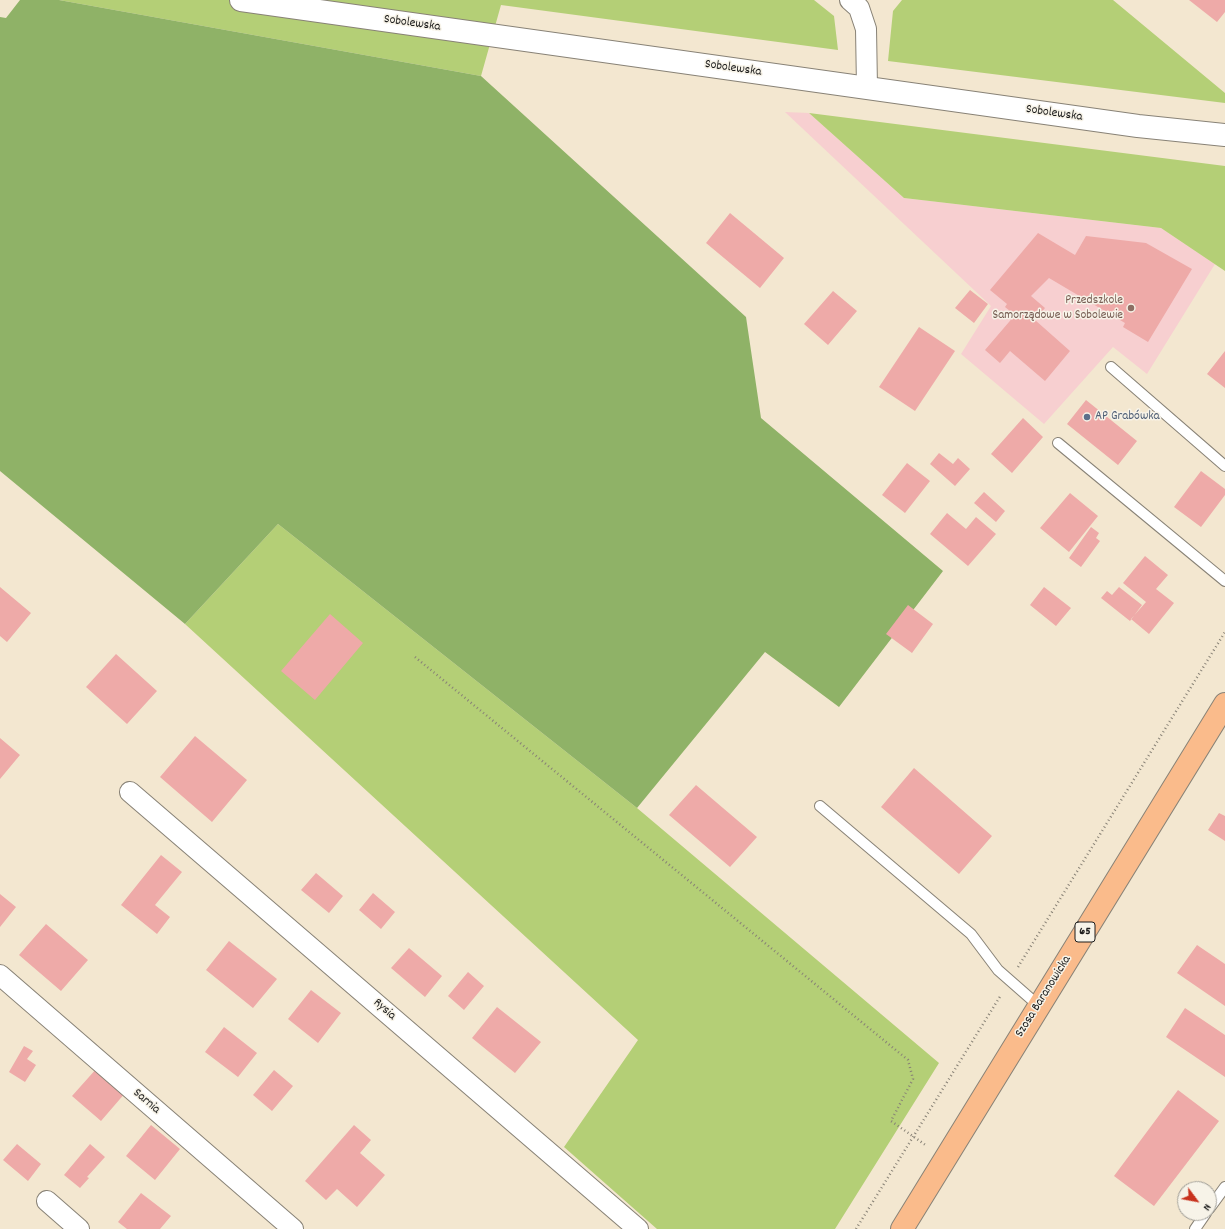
<!DOCTYPE html>
<html>
<head>
<meta charset="utf-8">
<style>
	body { margin:0 }
	#map { position:relative; width:1225px; height:1229px; overflow:hidden; background:#f3e7d0; font-family:Dekko,sans-serif }
	canvas { display:block }
	.north { position:absolute; left:1177px; top:1181px; width:40px; height:40px; box-sizing:border-box; background:#f7f3e8; border:1px solid #9f9d96; border-radius:50%; rotate:122deg; font-size:11px; font-weight:700; line-height:16px; text-align:center; color:#1c1c1c }
	.north::after { content:''; display:block; margin:auto; width:14px; height:18px; background:#c8321e; clip-path:polygon(50% 0,100% 100%,50% 72%,0 100%) }
</style>
</head>
<body>
<div id="map">
<canvas width="1225" height="1229"></canvas>
<div class="north">N</div>
</div>
<script>
const ctx = document.querySelector('canvas').getContext('2d');
ctx.lineJoin = 'round';
function fill(path, color) {
  ctx.fillStyle = color;
  ctx.fill(path, 'evenodd');
}
function trace(path, color, width, dash) {
  ctx.strokeStyle = color;
  ctx.lineWidth = width;
  ctx.lineCap = dash ? 'butt' : 'round';
  ctx.setLineDash(dash || []);
  ctx.stroke(path);
}
function write(font, color, halo, rows, align = 'center') {
  ctx.font = font + ' Dekko,sans-serif';
  ctx.lineWidth = 3;
  ctx.setLineDash([]);
  ctx.textBaseline = 'middle';
  ctx.strokeStyle = halo;
  ctx.fillStyle = color;
  for (const [text, x, y, turn = 0] of rows) {
    ctx.save();
    ctx.translate(x, y);
    ctx.rotate((+turn || 0) * Math.PI / 180);
    ctx.textAlign = isNaN(turn) ? turn : align;
    if (halo) ctx.strokeText(text, 0, 0);
    ctx.fillText(text, 0, 0);
    ctx.restore();
  }
}
fill(new Path2D(`
	M785 112 809 113 904 198 1161 228 1215 264 1147 374 1113 347 1044 424 961 354 991 306Z`), '#f7cfd0');
fill(new Path2D(`
	M59 0H814L834 16 838 50 501 5 481 76Z
	M902 0H1113L1225 93V103L888 61 893 11Z
	M809 113 1225 166V271L1161 228 904 198Z
	M278 524 637 808 939 1063 835 1229H657L564 1147 638 1040 185 624Z`), '#b4cf76');
fill(new Path2D(`
	M20 0H59L481 76 746 317 761 418 943 571 839 707 765 652 637 808 278 524 185 624 0 471V17L6 18Z`), '#8fb267');
fill(new Path2D(`
	M1189 0H1225V12L1217 22Z
	M730 213 784 258 760 288 706 243Z
	M1038 233 1075 255 1086 236 1146 243 1192 269 1148 342 1123 327 1125 323 1049 278 1031 296 1045 308 1035 320 1070 351 1045 381 1010 351 1000 363 985 350 1015 315 1005 307 1007 304 990 290Z
	M970 290 988 304 974 323 955 308Z
	M833 291 857 311 828 345 804 324Z
	M919 327 955 351 915 411 879 387Z
	M1225 351V388L1207 374Z
	M1086 400 1137 441 1118 465 1067 424Z
	M1023 418 1043 437 1012 473 991 454Z
	M939 453 953 464 958 458 970 469 955 486 930 464Z
	M907 463 930 481 905 513 882 495Z
	M1201 471 1225 489V495L1201 527 1174 507Z
	M984 492 1005 511 996 522 974 503Z
	M1070 493 1098 516 1069 552 1040 528Z
	M947 513 966 529 976 517 996 534 968 566 930 534Z
	M1091 527 1099 533 1096 538 1100 541 1081 567 1069 558Z
	M1145 556 1168 575 1156 589 1174 603 1149 634 1131 619 1146 602 1123 583Z
	M0 587 31 613 7 642 0 636Z
	M1044 587 1071 608 1056 626 1030 605Z
	M1119 587 1142 605 1130 621 1101 598 1107 591 1112 595Z
	M908 605 933 624 912 653 886 634Z
	M330 614 363 643 315 700 281 671Z
	M116 654 157 691 127 724 86 687Z
	M195 736 247 780 212 822 160 777Z
	M0 738 20 755 0 779Z
	M914 768 992 836 959 874 881 807Z
	M696 785 757 837 730 867 669 815Z
	M1219 813 1225 816V841L1208 830Z
	M161 855 182 872 155 905 170 917 157 934 121 905Z
	M316 873 343 896 329 913 301 890Z
	M373 893 395 912 381 929 359 910Z
	M0 894 16 907 0 927Z
	M46 924 88 960 61 991 19 955Z
	M229 941 277 979 253 1008 206 970Z
	M1197 945 1225 964V1006L1177 973Z
	M409 948 442 976 425 997 391 968Z
	M468 972 484 986 464 1010 448 996Z
	M311 990 341 1013 318 1043 288 1019Z
	M497 1007 541 1042 515 1073 472 1038Z
	M1185 1008 1225 1035V1077L1166 1037Z
	M224 1027 257 1053 238 1077 205 1052Z
	M24 1046 33 1051 27 1059 36 1065 25 1082 9 1072Z
	M97 1068 126 1092 101 1121 72 1096Z
	M274 1070 293 1086 272 1111 253 1095Z
	M1178 1090 1219 1121 1154 1206 1114 1176Z
	M151 1125 180 1149 155 1180 126 1156Z
	M354 1125 371 1140 360 1153 385 1175 357 1207 337 1189 326 1200 305 1181Z
	M17 1144 41 1164 28 1181 3 1160Z
	M90 1144 105 1157 87 1177 89 1178 80 1188 64 1175Z
	M141 1193 171 1216 160 1229H127L118 1222Z`), '#eeaaa8');
const service = new Path2D(`
	M1111 367 1225 466
	M1058 443 1225 581
	M820 806 971 934 998 970 1039 1006
	M1209 1209 1225 1187
	M1195 1229 1206 1213`);
const minor = new Path2D(`
	M850 0 859 8 866 29 867 87
	M130 792 638 1229
	M0 975 293 1229
	M47 1201 79 1229`);
const tertiary = new Path2D(`
	M241 0 1138 126 1225 135`);
const primary = new Path2D(`
	M902 1229 1225 704`);
trace(service, '#888276', 12);
trace(minor, '#888276', 22);
trace(tertiary, '#888276', 24);
trace(primary, '#888276', 24);
trace(new Path2D(`
	M415 657 908 1060 913 1079 891 1121 927 1146
	M1018 967 1225 632
	M856 1229 1001 995`), '#888276', 2.5, [1, 3]);
trace(service, '#fff', 10);
trace(minor, '#fff', 20);
trace(tertiary, '#fff', 22);
trace(primary, '#fabb8b', 22);
for (const [x, y, r, color] of [
	[1131,308,4,"#8d6e63"],
	[1087,417,4,"#5c6f8a"]
]) {
  const dot = new Path2D();
  dot.arc(x, y, r, 0, 2 * Math.PI);
  ctx.fillStyle = color;
  ctx.fill(dot);
  trace(dot, '#f7f3e8', 1.5);
}
for (const [x, y, w] of [
	[1085,932,20]
]) {
  const box = new Path2D();
  box.roundRect(x - w / 2, y - 10, w, 20, 3);
  ctx.fillStyle = '#f7f3e8';
  ctx.fill(box);
  trace(box, '#1c1c1c', 1);
}
write('bold 12px', '#1c1c1c', null, [
	["65",1085,932]
]);
write('13px', '#1c1c1c', '#f7f3e8', [
	["Sobolewska",412,24,8],
	["Sobolewska",733,69,8],
	["Sobolewska",1054,114,8],
	["Szosa Baranowicka",1044,997,-58],
	["Rysia",384,1010,41],
	["Sarnia",146,1102,41]
]);
write('13px', '#785e54', '#f7f3e8', [
	["Przedszkole",1123,301],
	["Samorządowe w Sobolewie",1123,316]
], 'right');
write('13px', '#4e5e75', '#f7f3e8', [
	["AP Grabówka",1095,417]
], 'left');
</script>
</body>
</html>
